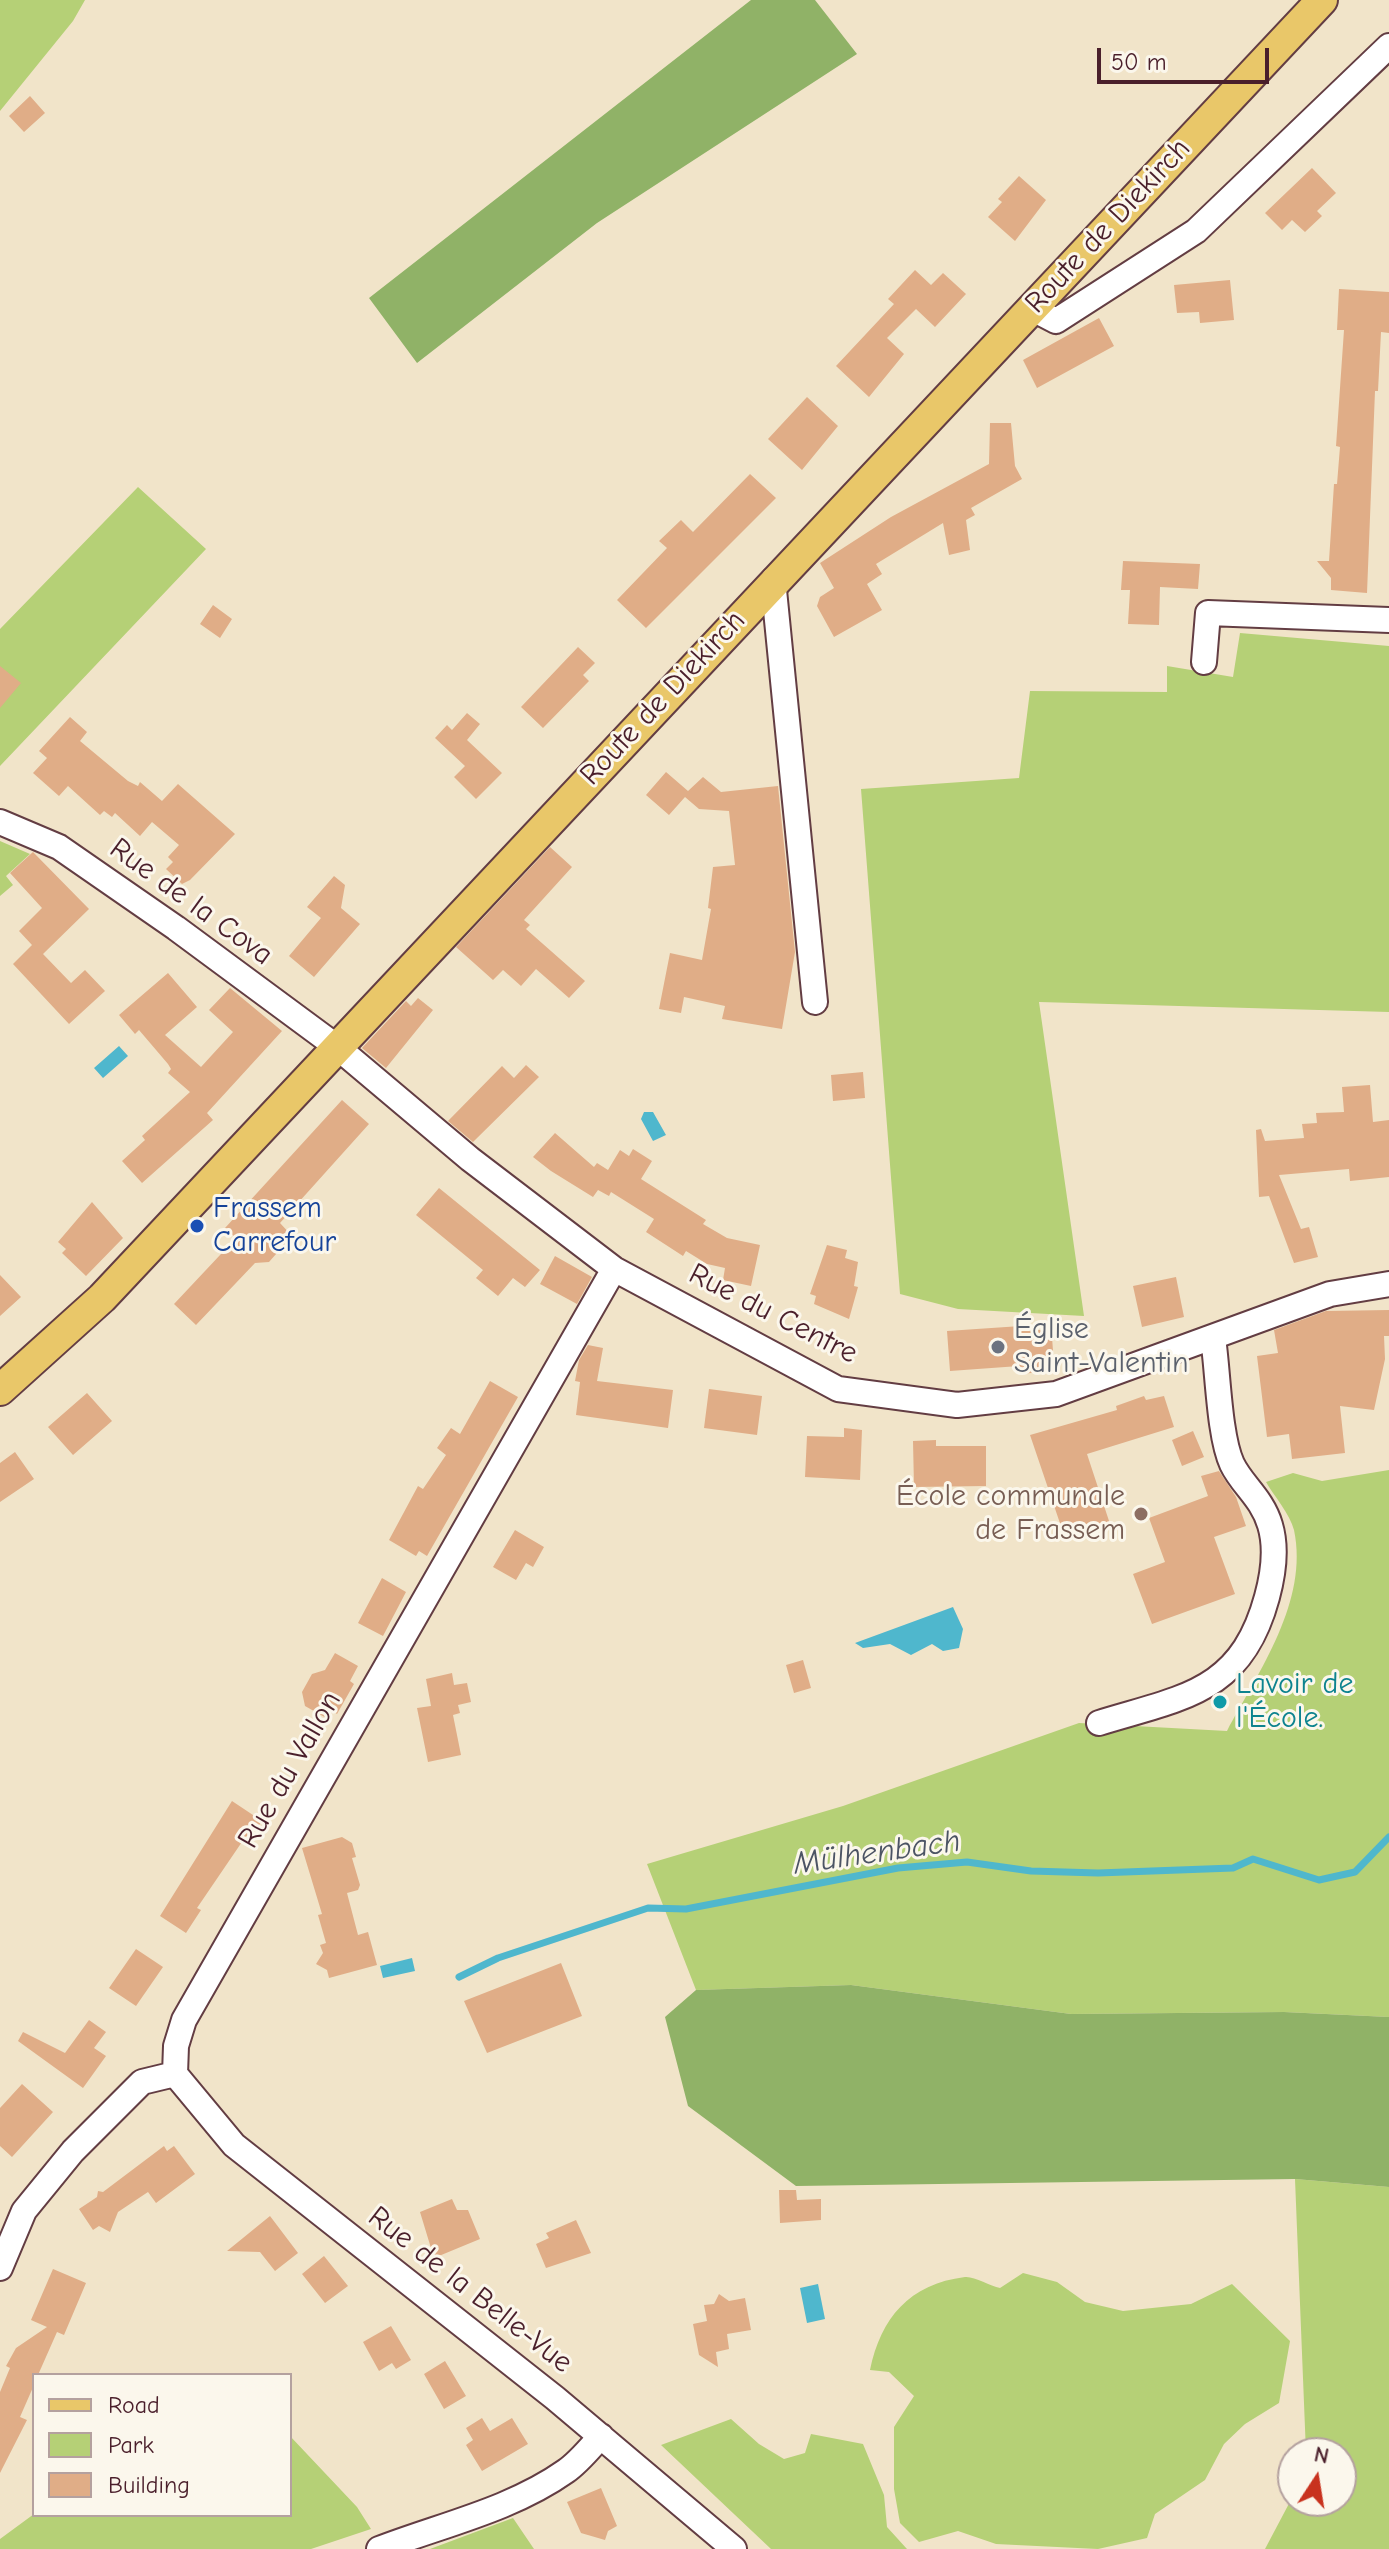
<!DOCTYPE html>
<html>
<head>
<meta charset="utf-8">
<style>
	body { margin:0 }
	#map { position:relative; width:1389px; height:2549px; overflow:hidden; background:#f1e4c9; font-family:"Comic Neue",sans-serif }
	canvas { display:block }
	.legend { position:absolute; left:32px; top:2373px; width:260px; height:144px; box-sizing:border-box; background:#fbf7ec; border:2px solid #b4a19f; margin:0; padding:10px 14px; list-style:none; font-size:24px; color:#4a1f2b }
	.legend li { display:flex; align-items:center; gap:16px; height:40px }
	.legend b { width:40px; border:2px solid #b4a19f }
	.north { position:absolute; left:1277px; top:2437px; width:80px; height:80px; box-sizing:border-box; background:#fbf7ec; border:2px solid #b4a19f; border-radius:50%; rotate:12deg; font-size:22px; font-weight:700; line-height:32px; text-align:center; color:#4a1f2b }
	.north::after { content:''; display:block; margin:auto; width:28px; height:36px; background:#c8321e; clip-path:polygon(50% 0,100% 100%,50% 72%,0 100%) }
	.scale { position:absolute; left:1097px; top:48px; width:172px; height:36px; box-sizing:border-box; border:4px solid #4a1f2b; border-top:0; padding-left:10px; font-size:24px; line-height:28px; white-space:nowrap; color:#4a1f2b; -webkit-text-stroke:6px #fbf7ec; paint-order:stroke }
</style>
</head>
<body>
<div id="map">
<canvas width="1389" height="2549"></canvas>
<ul class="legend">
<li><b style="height:10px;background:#e9c769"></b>Road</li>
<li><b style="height:22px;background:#b5d076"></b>Park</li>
<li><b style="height:22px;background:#e0ad87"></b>Building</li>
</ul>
<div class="north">N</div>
<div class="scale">50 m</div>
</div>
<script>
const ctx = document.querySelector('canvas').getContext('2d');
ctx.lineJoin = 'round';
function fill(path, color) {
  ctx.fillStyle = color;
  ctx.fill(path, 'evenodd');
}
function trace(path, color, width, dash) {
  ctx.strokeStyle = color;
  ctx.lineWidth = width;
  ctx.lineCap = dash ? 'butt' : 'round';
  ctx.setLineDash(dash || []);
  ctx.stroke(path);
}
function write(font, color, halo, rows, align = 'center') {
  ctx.font = font + ' "Comic Neue",sans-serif';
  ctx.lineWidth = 6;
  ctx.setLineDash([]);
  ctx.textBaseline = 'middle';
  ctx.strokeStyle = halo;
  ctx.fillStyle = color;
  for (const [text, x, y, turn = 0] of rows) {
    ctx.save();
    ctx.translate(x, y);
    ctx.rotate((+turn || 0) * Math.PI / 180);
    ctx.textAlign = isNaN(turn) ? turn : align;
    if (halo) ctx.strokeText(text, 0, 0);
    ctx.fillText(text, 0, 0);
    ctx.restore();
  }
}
fill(new Path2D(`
	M0 0H85L73 21 0 111Z
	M138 487 206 549 0 766V629Z
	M1240 633 1389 646V1012L1039 1002 1084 1316 958 1309 900 1294 861 789 1019 778 1030 691 1167 692V666L1233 677Z
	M0 841 30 854 6 876 13 885 0 896Z
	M1389 1470V2017L1284 2012 1071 2014 851 1985 696 1990 647 1864 843 1806 1079 1723 1227 1731C1259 1671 1309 1601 1294 1530 1290 1514 1274 1496 1266 1482L1293 1473 1322 1481Z
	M1295 2179 1389 2187V2549H1265L1293 2496V2501H1341V2453H1306Z
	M1023 2273 1057 2282 1085 2302 1123 2311 1191 2304 1232 2284 1290 2341 1279 2403 1245 2424 1224 2444 1205 2480 1155 2514 1147 2538 1098 2549 996 2544 958 2531 919 2542 900 2523 894 2489V2427L914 2396 889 2372 870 2370C881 2318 909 2284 965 2277 974 2276 990 2286 1000 2288Z
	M731 2419 759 2444 784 2459 805 2453 811 2434 863 2444 884 2495 887 2527 907 2549H771L661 2445Z
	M290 2436 357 2507 371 2529 311 2549H0V2539L34 2514 290 2515Z
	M513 2518 534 2549H430Z`), '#b5d076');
fill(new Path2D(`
	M751 0H815L857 54 597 223 417 363 369 298Z
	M851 1985 1071 2014 1284 2012 1389 2017V2187L1295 2179 796 2186 688 2106 665 2017 696 1990Z`), '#90b267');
fill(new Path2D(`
	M119 1046 128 1056 103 1078 94 1068Z
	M644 1112H653L666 1135 653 1141 641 1119Z
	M953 1607 963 1629 959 1648 943 1651 932 1644 911 1655 890 1644 863 1648 855 1643Z
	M412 1958 415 1971 383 1978 380 1966Z
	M818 2284 825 2319 807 2323 800 2288Z`), '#4fb7cd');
trace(new Path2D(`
	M459 1977 498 1958 648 1908 686 1909 898 1868 967 1862 1031 1871 1098 1873 1233 1868 1253 1859 1319 1880 1355 1872 1389 1837`), '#4fb7cd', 7);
fill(new Path2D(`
	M30 96 45 113 24 132 9 116Z
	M1312 168 1336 193 1317 211 1322 216 1305 232 1292 220 1282 230 1265 213Z
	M1019 176 1046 200 1015 241 988 217 1002 202 998 199Z
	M915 270 931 285 943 273 966 294 935 327 916 309 887 338 904 354 869 397 836 366 894 304 888 299Z
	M1230 280 1234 320 1200 323 1199 312 1177 313 1174 285Z
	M1339 289 1389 292V333L1381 332 1378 391H1375L1367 593 1331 590V578L1317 561H1329L1334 484H1337L1340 447 1336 446 1344 330H1337Z
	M1099 318 1114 346 1037 388 1023 360Z
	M807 397 838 426 802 470 768 439Z
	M990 423H1011L1015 466 1022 479 971 508 975 515 966 520 970 550 949 555 943 523 876 564 882 574 867 584 882 610 834 637 817 606 820 597 834 588 820 563 891 517 989 464Z
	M750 474 776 498 646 628 617 600 667 548 659 541 681 520 693 532Z
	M1123 561 1200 564 1198 589 1160 587 1159 625 1128 624 1130 590H1121Z
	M213 605 232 619 220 638 200 624Z
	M578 647 595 663 583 675 589 681 543 728 521 707Z
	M0 666 21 683 0 708Z
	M467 713 480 724 467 740 502 773 476 799 454 777 465 766 435 738 447 725 452 730Z
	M70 717 87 732 80 741 128 781 138 786 140 782 162 801 178 784 235 834 190 880 182 884 166 869 173 862 168 857 179 845 152 822 140 836 115 813 112 817 104 811 100 815 68 786 59 796 33 773 47 758 39 751Z
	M666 772 688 791 703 777 721 792 778 786 795 952 782 1029 722 1019 725 1006 684 997 681 1013 659 1009 670 953 702 960 711 909 708 908 713 867 735 865 729 811 699 809 685 797 669 815 646 795Z
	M550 847 572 867 524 920 530 925 526 929 585 981 569 998 536 969 521 986 503 970 493 980 456 947Z
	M33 852 89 909 43 954 71 983 85 970 105 991 69 1024 13 964 32 945 19 931 42 908 10 873Z
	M334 876 345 885 341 908 360 924 314 977 289 956 321 918 307 907Z
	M168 973 197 1007 165 1035 201 1067 233 1032 209 1010 230 988 282 1031 207 1113 213 1120 142 1183 122 1161 145 1140 142 1136 190 1092 168 1073 171 1069 168 1064 139 1030 135 1034 119 1015Z
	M418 998 433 1010 386 1068 362 1048 406 1001 411 1006Z
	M526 1065 539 1077 473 1142 448 1121 502 1066 514 1078Z
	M863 1072 865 1098 833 1101 831 1075Z
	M1370 1085 1373 1122 1389 1120V1177L1350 1181 1349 1169 1279 1175 1301 1229 1309 1227 1318 1257 1294 1263 1269 1196 1259 1197 1256 1130 1261 1129 1265 1141 1304 1138 1302 1124 1317 1123 1316 1113 1344 1112 1342 1087Z
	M342 1100 369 1124 280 1223 292 1236 269 1262 255 1263 196 1325 174 1304 236 1238 225 1228Z
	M555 1133 594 1167 597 1163 608 1170 620 1150 629 1156 633 1149 652 1161 641 1179 706 1220 703 1224 727 1238 760 1245 751 1286 723 1280 725 1268 707 1264 686 1251 683 1256 646 1232 654 1219 611 1192 609 1196 598 1190 593 1197 551 1171 533 1157Z
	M439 1188 540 1270 525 1287 513 1278 498 1296 476 1278 483 1270 416 1215Z
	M92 1202 123 1238 86 1276 62 1253 66 1249 58 1242Z
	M827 1245 847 1250 845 1258 858 1262 854 1286 858 1287 849 1319 814 1304 816 1296 810 1294Z
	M555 1256 592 1277 577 1304 540 1284Z
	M0 1275 21 1297 0 1316Z
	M1176 1277 1184 1317 1142 1327 1133 1286Z
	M1389 1310V1336H1384L1385 1359 1374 1410 1340 1406 1345 1453 1292 1459 1289 1434 1267 1437 1257 1356 1278 1353 1274 1330 1326 1311Z
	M1021 1326 1022 1330H1040L1052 1337 1053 1351 1041 1360 1042 1372 1020 1374 1019 1366 950 1371 947 1331Z
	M588 1345 603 1348 597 1381 673 1390 668 1428 576 1415 580 1382 575 1381 579 1360Z
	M490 1381 518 1397 427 1556 419 1551 416 1556 389 1540 418 1486 423 1489 446 1455 437 1448 451 1428 460 1434Z
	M709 1389 762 1396 757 1435 704 1428Z
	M87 1393 112 1421 73 1455 48 1427Z
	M1144 1396 1146 1400 1164 1396 1174 1427 1087 1454 1110 1524 1065 1538 1030 1435 1117 1410 1116 1406Z
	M844 1428 862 1430 860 1480 805 1477 807 1436 844 1437Z
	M1193 1431 1204 1457 1182 1466 1172 1440Z
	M936 1440V1446H986V1486L914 1487 913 1441Z
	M15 1452 34 1479 0 1502V1463Z
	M1219 1471 1236 1497 1246 1526 1214 1537 1235 1594 1152 1624 1133 1574 1165 1562 1149 1518 1208 1496 1201 1476Z
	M515 1530 544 1547 533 1567 526 1563 516 1580 493 1567Z
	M382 1578 406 1592 383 1636 358 1623Z
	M335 1653 358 1666 350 1681 354 1684 337 1714 333 1711 328 1719 305 1706 302 1692 312 1674 325 1670Z
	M803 1660 811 1688 794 1693 786 1665Z
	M452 1673 454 1685 467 1683 471 1702 458 1705 460 1713 453 1715 461 1755 428 1762 417 1708 431 1706 426 1679Z
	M232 1801 262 1821 250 1838 246 1836 197 1908 201 1910 186 1933 160 1916Z
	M342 1837 352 1843 356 1857 352 1858 360 1885 358 1890 347 1893 358 1935 368 1932 377 1965 329 1978 327 1970 316 1964 323 1953 320 1945 326 1943 318 1915 322 1914 302 1848Z
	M136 1949 163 1967 136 2006 109 1988Z
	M561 1963 582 2016 487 2053 464 2001Z
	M89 2020 106 2032 94 2048 106 2056 83 2088 18 2041 23 2032 65 2053Z
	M22 2084 53 2112 12 2157 0 2146V2108Z
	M164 2146 167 2151 174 2146 195 2174 156 2203 148 2192 118 2212 110 2232 99 2226 93 2230 79 2209 97 2197 98 2191 103 2192Z
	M779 2190H796L797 2200 821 2199V2220L780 2223Z
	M452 2199 457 2210H468L480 2239 434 2258 420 2212Z
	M270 2216 298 2253 275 2271 260 2252 227 2251Z
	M576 2220 591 2253 546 2268 536 2244 549 2238 546 2233Z
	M324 2256 348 2286 325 2303 302 2274Z
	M53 2269 86 2283 64 2335 57 2332 38 2375H34V2385L20 2417 27 2420 0 2473V2392L10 2368 6 2366 16 2348 47 2327 31 2320Z
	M719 2294 729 2301 745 2298 751 2330 727 2334 729 2349 716 2352 718 2367 699 2355 693 2324 707 2321 704 2305 714 2304Z
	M391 2326 411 2360 396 2369 392 2363 379 2371 363 2342Z
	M445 2361 466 2396 444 2409 424 2374Z
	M482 2418 490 2431 512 2418 528 2444 482 2471 466 2445 473 2440 466 2428Z
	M601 2488 617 2526 608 2531 605 2540 581 2533 567 2502Z`), '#e0ad87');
const minor = new Path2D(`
	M1031 308 1056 321 1196 231 1389 46
	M773 580 815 1002
	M1204 662 1208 613 1389 620
	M0 822 59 847 176 928 337 1047 470 1159 614 1269 838 1389 957 1405 1056 1394 1330 1294 1389 1284
	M1099 1723C1183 1697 1241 1693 1267 1597 1273 1575 1277 1548 1270 1525 1262 1498 1242 1485 1232 1464 1219 1436 1218 1371 1213 1338
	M175 2074 176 2046 184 2020 614 1269
	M175 2074 234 2145 555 2398 734 2549
	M0 2268 24 2211 73 2151 142 2082 175 2074
	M379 2549C441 2525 511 2510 566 2471 579 2462 590 2448 601 2436`);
const major = new Path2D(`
	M0 1390 102 1298 1322 0`);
trace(minor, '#633d43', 28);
trace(major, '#633d43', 34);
trace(minor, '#fff', 24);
trace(major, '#e9c769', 30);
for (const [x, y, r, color] of [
	[197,1226,8,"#1a4fb4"],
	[998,1347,8,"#6b7280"],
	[1141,1514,8,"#8d6e63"],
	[1220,1702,8,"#0f9aa8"]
]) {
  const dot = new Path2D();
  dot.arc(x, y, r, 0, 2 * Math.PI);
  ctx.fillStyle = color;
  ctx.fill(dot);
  trace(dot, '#fbf7ec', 3);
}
write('30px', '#4a1f2b', '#fbf7ec', [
	["Route de Diekirch",1108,226,-47],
	["Route de Diekirch",663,698,-47],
	["Rue de la Cova",191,902,36],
	["Rue du Centre",773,1314,27],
	["Rue du Vallon",290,1770,-60],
	["Rue de la Belle-Vue",470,2290,38]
]);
write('30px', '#164399', '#fbf7ec', [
	["Frassem",213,1209],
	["Carrefour",213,1243]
], 'left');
write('30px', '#5b616d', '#fbf7ec', [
	["Église",1014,1330],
	["Saint-Valentin",1014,1364]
], 'left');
write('30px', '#785e54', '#fbf7ec', [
	["École communale",1125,1497],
	["de Frassem",1125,1531]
], 'right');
write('30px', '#0d838f', '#fbf7ec', [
	["Lavoir de",1236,1685],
	["l'École.",1236,1719]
], 'left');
write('italic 32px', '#4c5464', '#fbf7ec', [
	["Mülhenbach",877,1853,-8]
]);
</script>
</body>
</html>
